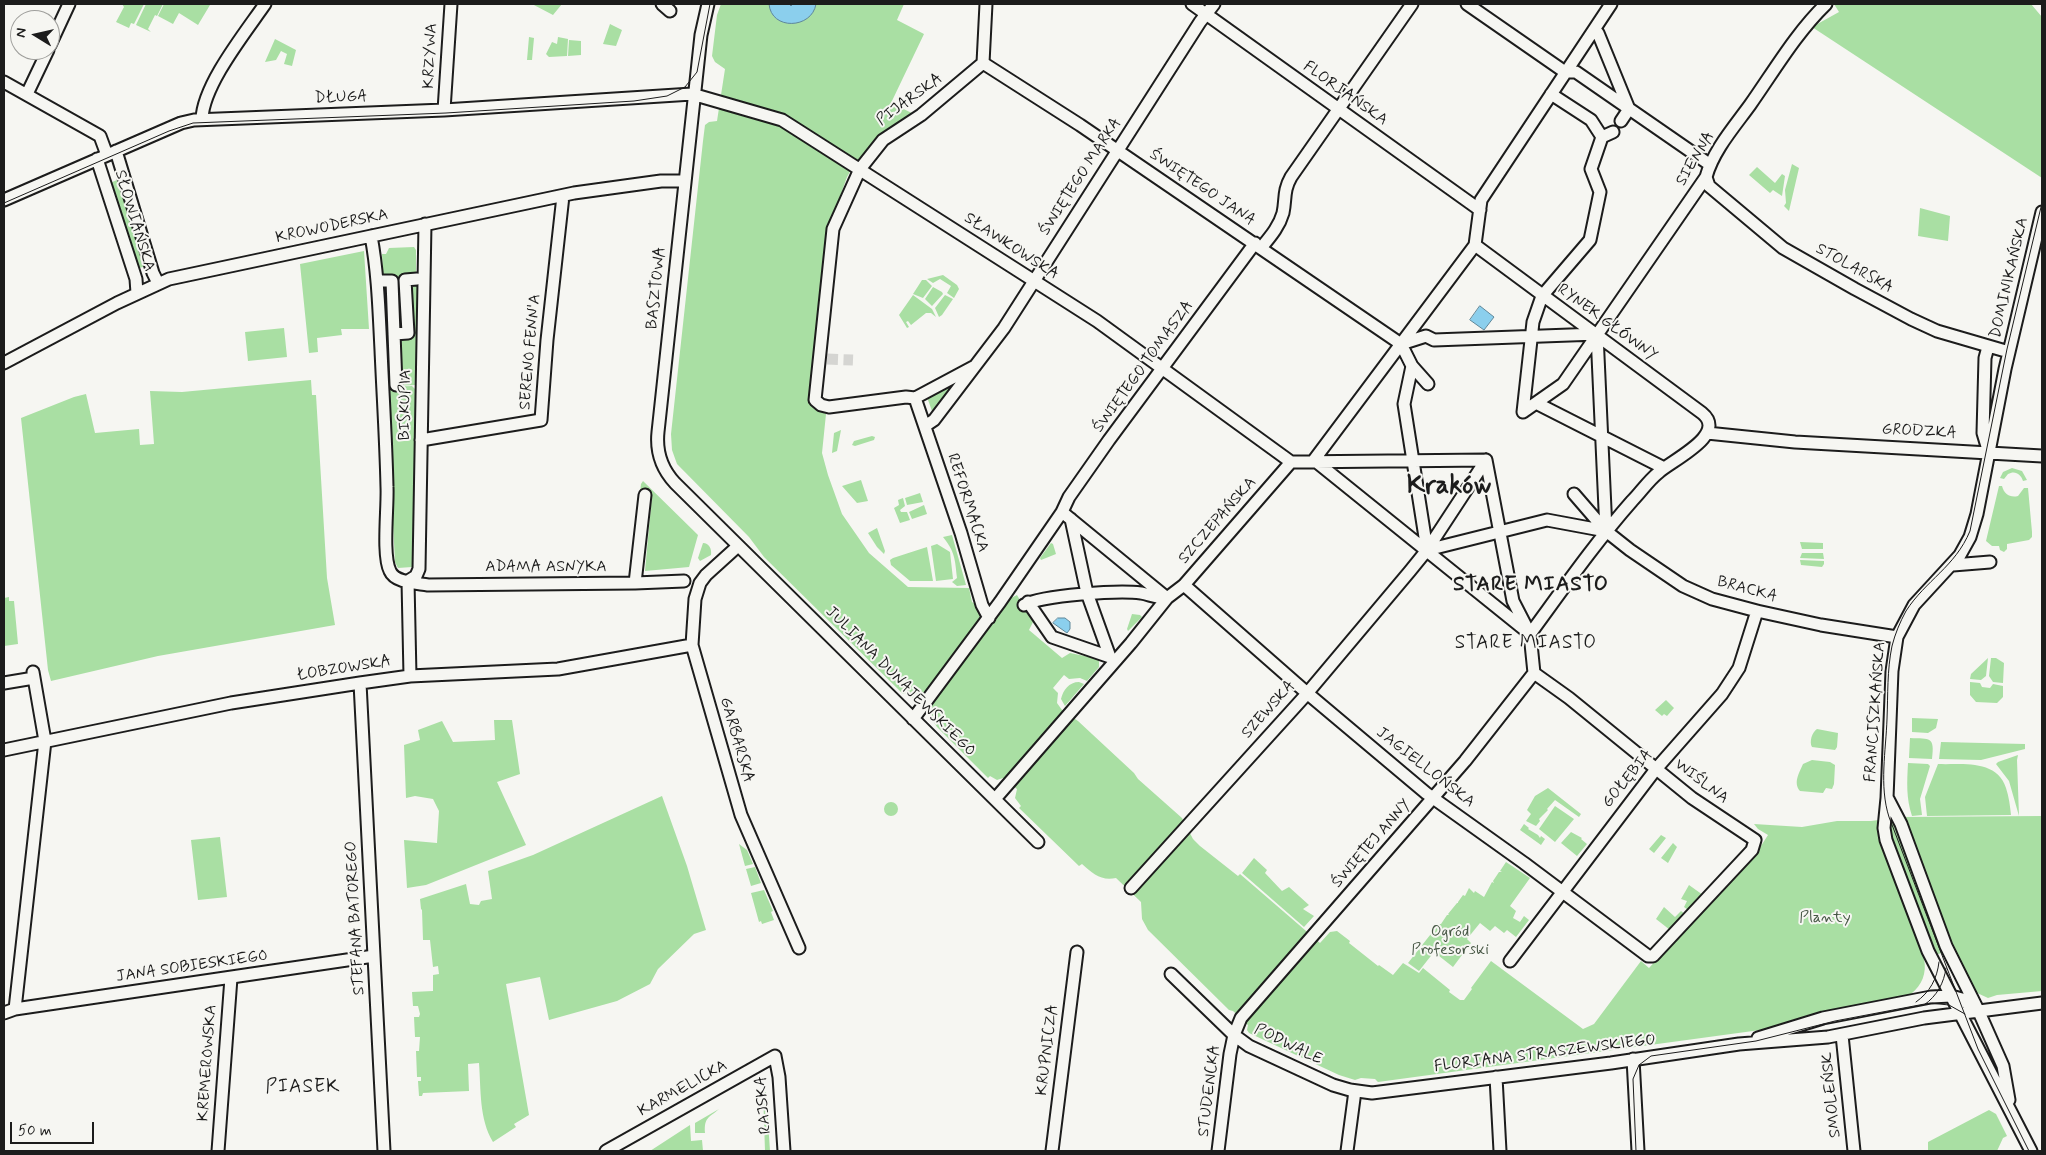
<!DOCTYPE html>
<html>
<head>
<meta charset="utf-8">
<style>
	body { margin:0 }
	#map { position:relative; width:2046px; height:1155px; overflow:hidden; background:#f6f6f2; font-family:Mynerve,sans-serif }
	canvas { display:block }
	.frame { position:absolute; inset:0; border:5px solid #1c1c1c; pointer-events:none }
	.north { position:absolute; left:10px; top:10px; width:50px; height:50px; box-sizing:border-box; background:#f6f6f2; border:1px solid #9f9f9c; border-radius:50%; rotate:279deg; font-size:14px; font-weight:700; line-height:20px; text-align:center; color:#1c1c1c }
	.north::after { content:''; display:block; margin:auto; width:18px; height:22px; background:#1c1c1c; clip-path:polygon(50% 0,100% 100%,50% 72%,0 100%) }
	.scale { position:absolute; left:10px; top:1122px; width:84px; height:22px; box-sizing:border-box; border:2px solid #1c1c1c; border-top:0; padding-left:6px; font-size:15px; line-height:18px; white-space:nowrap; color:#1c1c1c; -webkit-text-stroke:4px #f6f6f2; paint-order:stroke }
</style>
</head>
<body>
<div id="map">
<canvas width="2046" height="1155"></canvas>
<div class="frame"></div>
<div class="north">N</div>
<div class="scale">50 m</div>
</div>
<script>
const ctx = document.querySelector('canvas').getContext('2d');
ctx.lineJoin = 'round';
function fill(path, color) {
  ctx.fillStyle = color;
  ctx.fill(path, 'evenodd');
}
function trace(path, color, width, dash) {
  ctx.strokeStyle = color;
  ctx.lineWidth = width;
  ctx.lineCap = dash ? 'butt' : 'round';
  ctx.setLineDash(dash || []);
  ctx.stroke(path);
}
function write(font, color, halo, rows, align = 'center') {
  ctx.font = font + ' Mynerve,sans-serif';
  ctx.lineWidth = 4;
  ctx.setLineDash([]);
  ctx.textBaseline = 'middle';
  ctx.strokeStyle = halo;
  ctx.fillStyle = color;
  for (const [text, x, y, turn = 0] of rows) {
    ctx.save();
    ctx.translate(x, y);
    ctx.rotate((+turn || 0) * Math.PI / 180);
    ctx.textAlign = isNaN(turn) ? turn : align;
    if (halo) ctx.strokeText(text, 0, 0);
    ctx.fillText(text, 0, 0);
    ctx.restore();
  }
}
fill(new Path2D(`
	M122 4H144L134 24 131 23 129 28 116 22 124 7Z
	M146 4H163L157 16 155 15 148 29 151 32 136 25Z
	M164 4H208L210 5 198 25 179 13 173 24 158 16Z
	M532 4H562L553 15Z
	M721 4H904L897 20 924 34 891 103 916 115 864 159 856 161 847 177 827 233 808 401 819 411 826 414 822 453 828 475 842 514 869 553 908 587 969 588 972 602 996 619 1011 598 1017 595 1033 622 1029 630 1062 658 1070 653 1099 659V667L1087 681 1080 678 1069 679 1064 675 1053 688 1058 693 1057 703 1062 710 1078 721 1134 773 1138 779 1182 818 1193 839 1200 846 1238 876 1240 874 1320 943 1330 932 1337 931 1350 941 1349 943 1378 966 1379 965 1393 975 1403 963 1419 973 1423 968 1450 990 1449 992 1460 1000H1464L1472 989 1471 988 1491 961 1583 1029 1594 1024 1641 961 1649 968 1759 849 1768 835 1758 829 1754 824 1802 827 1837 821H1871L1902 817 2042 816V991L1997 995 1988 998 1975 992 1953 949 1924 959C1927 973 1922 985 1911 994L1775 1028 1378 1082 1375 1079 1361 1078 1355 1080 1339 1075 1249 1033 1247 1030 1248 1025 1233 1011 1229 1010 1148 930 1142 919 1141 902 1116 878C1101 881 1093 874 1082 864L1079 866 1019 808 1021 806 1015 798 1017 789 1003 778 997 780 990 776 988 778 937 727 931 718 930 709 916 698H913L905 693 903 694 764 557 749 537 677 464 672 450 671 434 703 141 705 125 709 122 717 121 725 69 715 62 712 56 717 15Z
	M1834 4H2031L2042 17V178L1812 27 1839 12Z
	M610 24 622 30 616 46 603 44Z
	M529 37 534 38 532 60H527Z
	M558 37 568 39 567 56 549 57 546 54 552 42 557 44Z
	M275 39 296 50 292 66 284 64 287 54 281 51 276 60 265 62Z
	M569 40 581 41V55L568 56Z
	M1792 164 1799 168 1789 211 1784 206 1786 203 1785 190Z
	M1757 167 1775 183 1782 174 1785 176 1782 196 1773 190 1770 193 1749 175Z
	M117 180H120L146 266 136 269 110 183Z
	M1920 208 1950 216 1948 241 1918 236Z
	M414 247 416 250V277L418 282 417 385 386 386 381 284 383 279 382 254H386L389 248Z
	M364 251 369 329H341L342 335 317 338 318 352 309 353 300 264Z
	M943 275 957 285 959 289 954 298 947 293 951 286 940 279 933 283 927 279Z
	M922 280H926L932 286 923 298 913 294Z
	M933 287 942 292 943 294 932 306 925 299Z
	M913 295 932 309 936 317 931 313H926L911 325 908 321 906 322 909 327 907 328 899 315Z
	M945 295 953 299 942 315 939 317 935 308Z
	M284 328 287 357 248 361 245 332Z
	M311 380 312 395H316L327 578 335 625 158 656 51 681 48 670 21 418 74 397 86 394 95 433 139 429 140 445 154 444 150 391 182 392Z
	M412 386 416 390 415 561 412 567 398 568 395 562 386 387Z
	M948 387 951 388 933 414 927 397Z
	M841 430 837 451 832 453 834 433Z
	M872 436 875 437 874 440 855 446 852 445 854 441Z
	M2012 468 2022 471 2027 480 2023 481C2021 474 2015 470 2008 474L2004 479 2000 478 2003 472Z
	M861 480 868 501 857 503 842 486Z
	M643 481 698 535 689 567 645 571 652 495 640 493 641 484Z
	M1999 486H2002C2004 494 2010 498 2018 496L2024 488H2028L2032 532V537L2029 540 2007 544V549L2004 552 2000 550 1999 546H1992L1986 541Z
	M920 493 923 502 907 505 905 498Z
	M903 498 905 506 900 510 901 512H907L910 520 900 523 894 508 899 505 898 500Z
	M924 505 927 514 912 519 909 512Z
	M877 528 885 551 884 554 877 547 868 533Z
	M952 535 966 585 957 586 952 582 957 578C955 559 955 552 943 537Z
	M1800 542 1823 543V549H1802Z
	M703 543C709 543 712 549 711 555L700 561 698 558Z
	M1051 543 1053 544 1056 554 1041 560 1040 558Z
	M937 544 950 552 953 579 936 581 931 546Z
	M927 547 933 581H910L891 565 890 560 893 558Z
	M1802 553H1823L1824 559 1800 558Z
	M1800 560 1824 561V564L1822 567 1801 565Z
	M9 597V601H14L18 644 4 646V598Z
	M1132 614 1140 615 1142 617 1128 631 1127 629Z
	M1988 658 1986 676 1981 680 1970 679 1971 674Z
	M1991 658H1996L2004 663 2003 683 1993 682 1989 676Z
	M1079 682 1084 684 1065 706 1061 699C1063 690 1069 682 1079 682Z
	M1970 682 1980 683 1982 687 1990 688 1993 684 2003 686V697L1997 703 1976 702 1970 695Z
	M1666 700 1674 708 1667 716 1664 714 1662 716 1655 710Z
	M1912 718 1938 719 1936 728 1928 733 1912 732Z
	M494 720H512L520 774 497 782 526 845 426 885 407 888 404 840 437 843 439 811 433 799 415 796 406 798 404 745 420 740 418 730 442 721 453 742 495 740Z
	M1817 729 1838 733 1837 747 1835 750 1812 747C1809 742 1812 732 1817 729Z
	M1910 738C1930 739 1935 736 1932 759L1909 758Z
	M1941 742 2025 744V749L1981 760 1939 759Z
	M2018 755 2017 760 2019 816 2009 781 1996 764 1998 762Z
	M1812 760 1830 762 1835 765 1834 784 1832 789 1826 788 1823 793 1800 791C1793 783 1799 773 1803 764Z
	M1908 763 1928 764 1930 766 1920 799 1922 815 1912 816C1906 798 1907 782 1908 763Z
	M1938 764C1961 765 1997 759 2006 788 2009 797 2010 806 2011 815L1927 816 1925 797Z
	M1548 788 1581 814 1579 817 1555 800 1547 809 1548 810 1539 819 1540 821 1536 826 1526 821 1531 814 1527 810 1535 796Z
	M662 796 687 866 706 930 694 934 658 969 650 984 617 1001 549 1020 540 977 506 984 529 1115 514 1124 516 1127 493 1142C479 1119 481 1089 479 1063L468 1064 469 1091 423 1093 422 1096H419L418 1081H421V1077H417L416 1051H419L420 1037H415L414 1017H419L420 1014 418 1006H413L412 992 433 991V975L439 974 438 966 433 967 430 940H423L422 910 421 909 420 899 466 884 470 904 479 905 481 901 492 899 488 871 533 855Z
	M884 809a7 7 0 1 1 14 0a7 7 0 1 1-14 0Z
	M1555 806 1574 819 1555 842 1539 829Z
	M1524 824 1529 828 1528 829 1538 835 1540 838 1541 836 1545 839 1541 845 1520 830Z
	M1571 832 1582 838 1581 839 1587 844 1577 856 1561 843Z
	M1661 835 1666 838 1654 853 1649 849Z
	M220 837 227 897 198 900 191 840Z
	M1673 843 1677 847 1668 863 1661 858Z
	M739 844 747 850 753 864 745 866Z
	M1254 858 1267 870 1265 873 1282 891 1289 887 1309 905 1303 909 1314 916 1304 927 1242 873Z
	M1506 862 1530 878 1510 906 1516 911 1513 918 1520 922 1524 916 1529 920 1516 937 1507 930 1504 933 1495 926 1490 931 1480 923 1467 939 1471 943 1453 967 1434 952 1419 971 1408 963 1434 930 1436 931 1435 930 1438 924H1441L1447 915H1449L1448 914 1457 903H1458V902L1463 895 1465 896 1469 888 1474 893 1475 891 1484 897 1492 882 1494 883 1493 881 1499 872H1502L1500 871Z
	M755 867 761 883 751 886 746 869Z
	M1689 885 1703 895 1688 910 1684 907 1687 901 1681 899Z
	M764 890 773 911 771 912 774 920 762 924 761 921 759 922 751 893Z
	M1664 907 1675 917 1681 911 1685 914 1670 930 1656 919Z
	M763 1092H766L770 1151H765Z
	M719 1109C709 1118 704 1117 705 1133H695V1123Z
	M1989 1110 1996 1114 2007 1136 2003 1138 1997 1151H1928V1142Z
	M690 1125 691 1141 702 1140 703 1151H650Z`), '#a9dfa3');
const water = new Path2D(`
	M769 4H789L791 6 793 4H816C812 29 771 31 769 4Z
	M1480 306 1494 317 1484 330 1470 320Z
	M1058 618H1065L1070 622V629L1067 633 1053 623Z`);
fill(water, '#8bcfed');
trace(water, '#5f8799', 1);
trace(new Path2D(`
	M827 359 853 360`), '#d5d5d2', 11, [11, 5.5]);
const minor = new Path2D(`
	M662 4 670 11
	M708 4 701 35 658 432C656 451 661 468 675 483L1038 842
	M1192 4 1480 210
	M1467 4 1565 72
	M1598 33 1629 109 1621 121
	M50 45 69 4
	M983 63 1080 125 1401 344 1412 366 1404 404 1427 550 1547 520 1606 531 1597 334 1434 340 1426 336 1401 344
	M1565 72H1576L1709 164
	M4 82 100 136 107 155
	M27 94 48 50
	M1551 94 1591 120 1602 137
	M444 110 451 4
	M202 119C203 85 245 33 265 4
	M116 151 153 273 158 283
	M97 159 136 279 137 293
	M1706 177 1709 186 1783 248 1855 289 1911 319 1937 331 2009 352
	M4 200 181 123 194 120 444 110 692 94 782 120 1097 321 1291 462
	M371 236C378 273 379 312 381 350 383 396 386 441 387 487 388 507 382 555 390 571 395 583 417 583 428 585L635 583 684 581
	M1475 245 1702 413C1729 435 1670 461 1658 473 1648 481 1641 492 1632 501 1595 543 1563 589 1530 634L1314 460Z
	M1475 245 1481 200 1611 4
	M1261 248C1270 237 1279 227 1283 213 1286 199 1283 191 1291 177L1412 4
	M382 281H392L396 385
	M394 334 408 333 405 280 417 279
	M1988 347 1985 358 1983 433 1989 453
	M4 363 117 303 169 279 574 193 661 181H685
	M1412 366 1428 384
	M973 367 915 398 906 397 829 407 821 405 815 400 833 229 860 169 883 140 921 115 983 63 986 4
	M915 398 961 533 982 605 989 618
	M1536 403 1664 468
	M1523 412 1563 384 1706 177C1713 151 1734 127 1750 105 1774 71 1796 33 1826 4
	M1523 412 1533 322 1542 296 1590 240 1600 192 1591 169 1602 137 1613 132
	M925 426 934 420 1004 328 1200 22 1214 4
	M1707 433 1795 442 2042 456
	M421 440 541 420 547 340 563 196
	M1486 460 1513 601 1530 634 1534 673
	M1291 462 1486 460
	M1574 494 1606 531 1630 550 1683 586 1712 599 1757 611 1821 625 1897 637
	M1062 512 1069 497 1109 440 1255 243
	M738 546 706 575 700 583 695 599 692 645 741 815 799 948
	M1953 565 1990 562
	M408 581 416 576 419 569 425 224
	M408 581 410 676
	M635 583 645 495
	M1184 585 1307 693 1426 793 1524 863 1648 956H1653L1752 850 1755 840 1692 798 1569 698 1534 673
	M1028 602 1052 637 1110 657 1087 593 1071 519
	M1024 605C1043 595 1119 590 1141 593 1151 595 1156 598 1167 598
	M4 683 34 678
	M360 683 384 1151
	M913 719 1000 602 1062 512 1167 598
	M4 750 231 703 360 683 410 676 558 669 692 645
	M995 799 1131 643 1167 598 1184 585 1291 462
	M1888 799 1901 824 1946 946 1979 1012 2003 1066 2009 1100
	M1131 888 1304 697 1410 571 1427 550 1486 460
	M1510 961 1656 769 1722 694 1739 668 1757 611
	M1171 974 1234 1035 1249 1046 1333 1085 1350 1090 1372 1093 1611 1063 1739 1044 1828 1037 1924 1018 2042 1003
	M15 1009 45 741 33 672
	M4 1013 15 1009 374 956
	M1842 1035 1854 1151
	M1758 1038 1823 1018 1931 997 1951 996 1962 999 1978 1011
	M1633 1059 1638 1151
	M1496 1077 1500 1151
	M218 1151 231 978
	M606 1151 775 1056 779 1077 784 1151
	M1052 1151 1077 952
	M1218 1151 1230 1054 1234 1035 1241 1018 1465 761 1534 673
	M1347 1151 1355 1091
	M2031 1151 1928 951 1886 840 1884 828 1887 798 1892 671 1897 637 1914 605 1960 555 1970 537 1977 514 2005 369 2042 212`);
trace(minor, '#1c1c1c', 15);
trace(minor, '#f6f6f2', 11);
trace(new Path2D(`
	M4 203 169 131 193 123 446 113 634 101 667 96 685 87 697 72 710 4
	M1916 1002C1930 992 1937 979 1939 962
	M1924 1005C1937 996 1944 983 1946 968
	M1636 1151 1633 1079 1639 1065 1651 1056 1756 1041 1835 1021 1930 1003 1949 1005 1965 1014
	M2029 1151 1978 1049 1889 817C1879 786 1886 750 1887 719 1888 695 1887 670 1892 646 1895 634 1900 622 1906 611 1926 580 1955 567 1970 531L2007 349 2042 203`), '#1c1c1c', 1);
write('16px', '#1c1c1c', '#f6f6f2', [
	["KRZYWA",431,56,-87],
	["FLORIAŃSKA",1345,94,35],
	["DŁUGA",341,98,-2],
	["PIJARSKA",910,100,-36],
	["SIENNA",1696,159,-59],
	["ŚWIĘTEGO MARKA",1081,177,-57],
	["ŚWIĘTEGO JANA",1202,188,34],
	["SŁOWIAŃSKA",134,221,73],
	["KROWODERSKA",332,227,-12],
	["SŁAWKOWSKA",1011,247,33],
	["STOLARSKA",1854,269,29],
	["DOMINIKAŃSKA",2010,278,-77],
	["BASZTOWA",657,288,-84],
	["RYNEK GŁÓWNY",1607,323,36],
	["SERENO FENN'A",531,352,-85],
	["ŚWIĘTEGO TOMASZA",1144,367,-54],
	["BISKUPIA",406,405,-89],
	["GRODZKA",1919,432,3],
	["REFORMACKA",967,503,72],
	["SZCZEPAŃSKA",1218,521,-49],
	["ADAMA ASNYKA",546,568],
	["BRACKA",1747,590,15],
	["ŁOBZOWSKA",344,669,-9],
	["JULIANA DUNAJEWSKIEGO",900,682,45],
	["SZEWSKA",1269,710,-48],
	["FRANCISZKAŃSKA",1876,712,-86],
	["GARBARSKA",736,740,74],
	["JAGIELLOŃSKA",1425,768,38],
	["GOŁĘBIA",1628,779,-51],
	["WIŚLNA",1701,782,37],
	["ŚWIĘTEJ ANNY",1372,844,-49],
	["STEFANA BATOREGO",356,918,-93],
	["JANA SOBIESKIEGO",192,967,-8],
	["PODWALE",1288,1045,26],
	["KRUPNICZA",1048,1050,-83],
	["FLORIANA STRASZEWSKIEGO",1545,1054,-7],
	["KREMEROWSKA",208,1063,-86],
	["KARMELICKA",683,1089,-29],
	["STUDENCKA",1210,1091,-83],
	["SMOLEŃSK",1832,1095,-96],
	["RAJSKA",764,1105,-95]
]);
write('16px', '#465644', '#f6f6f2', [
	["Planty",1825,919],
	["Ogród",1450,933],
	["Profesorski",1450,951]
]);
ctx.letterSpacing = '1px';
write('19px', '#1c1c1c', '#f6f6f2', [
	["STARE MIASTO",1526,644],
	["PIASEK",303,1088]
]);
ctx.letterSpacing = '0px';
ctx.letterSpacing = '1px';
write('bold 21px', '#1c1c1c', '#f6f6f2', [
	["STARE MIASTO",1531,586]
]);
ctx.letterSpacing = '0px';
write('bold 26px', '#1c1c1c', '#f6f6f2', [
	["Kraków",1449,488]
]);
</script>
</body>
</html>
